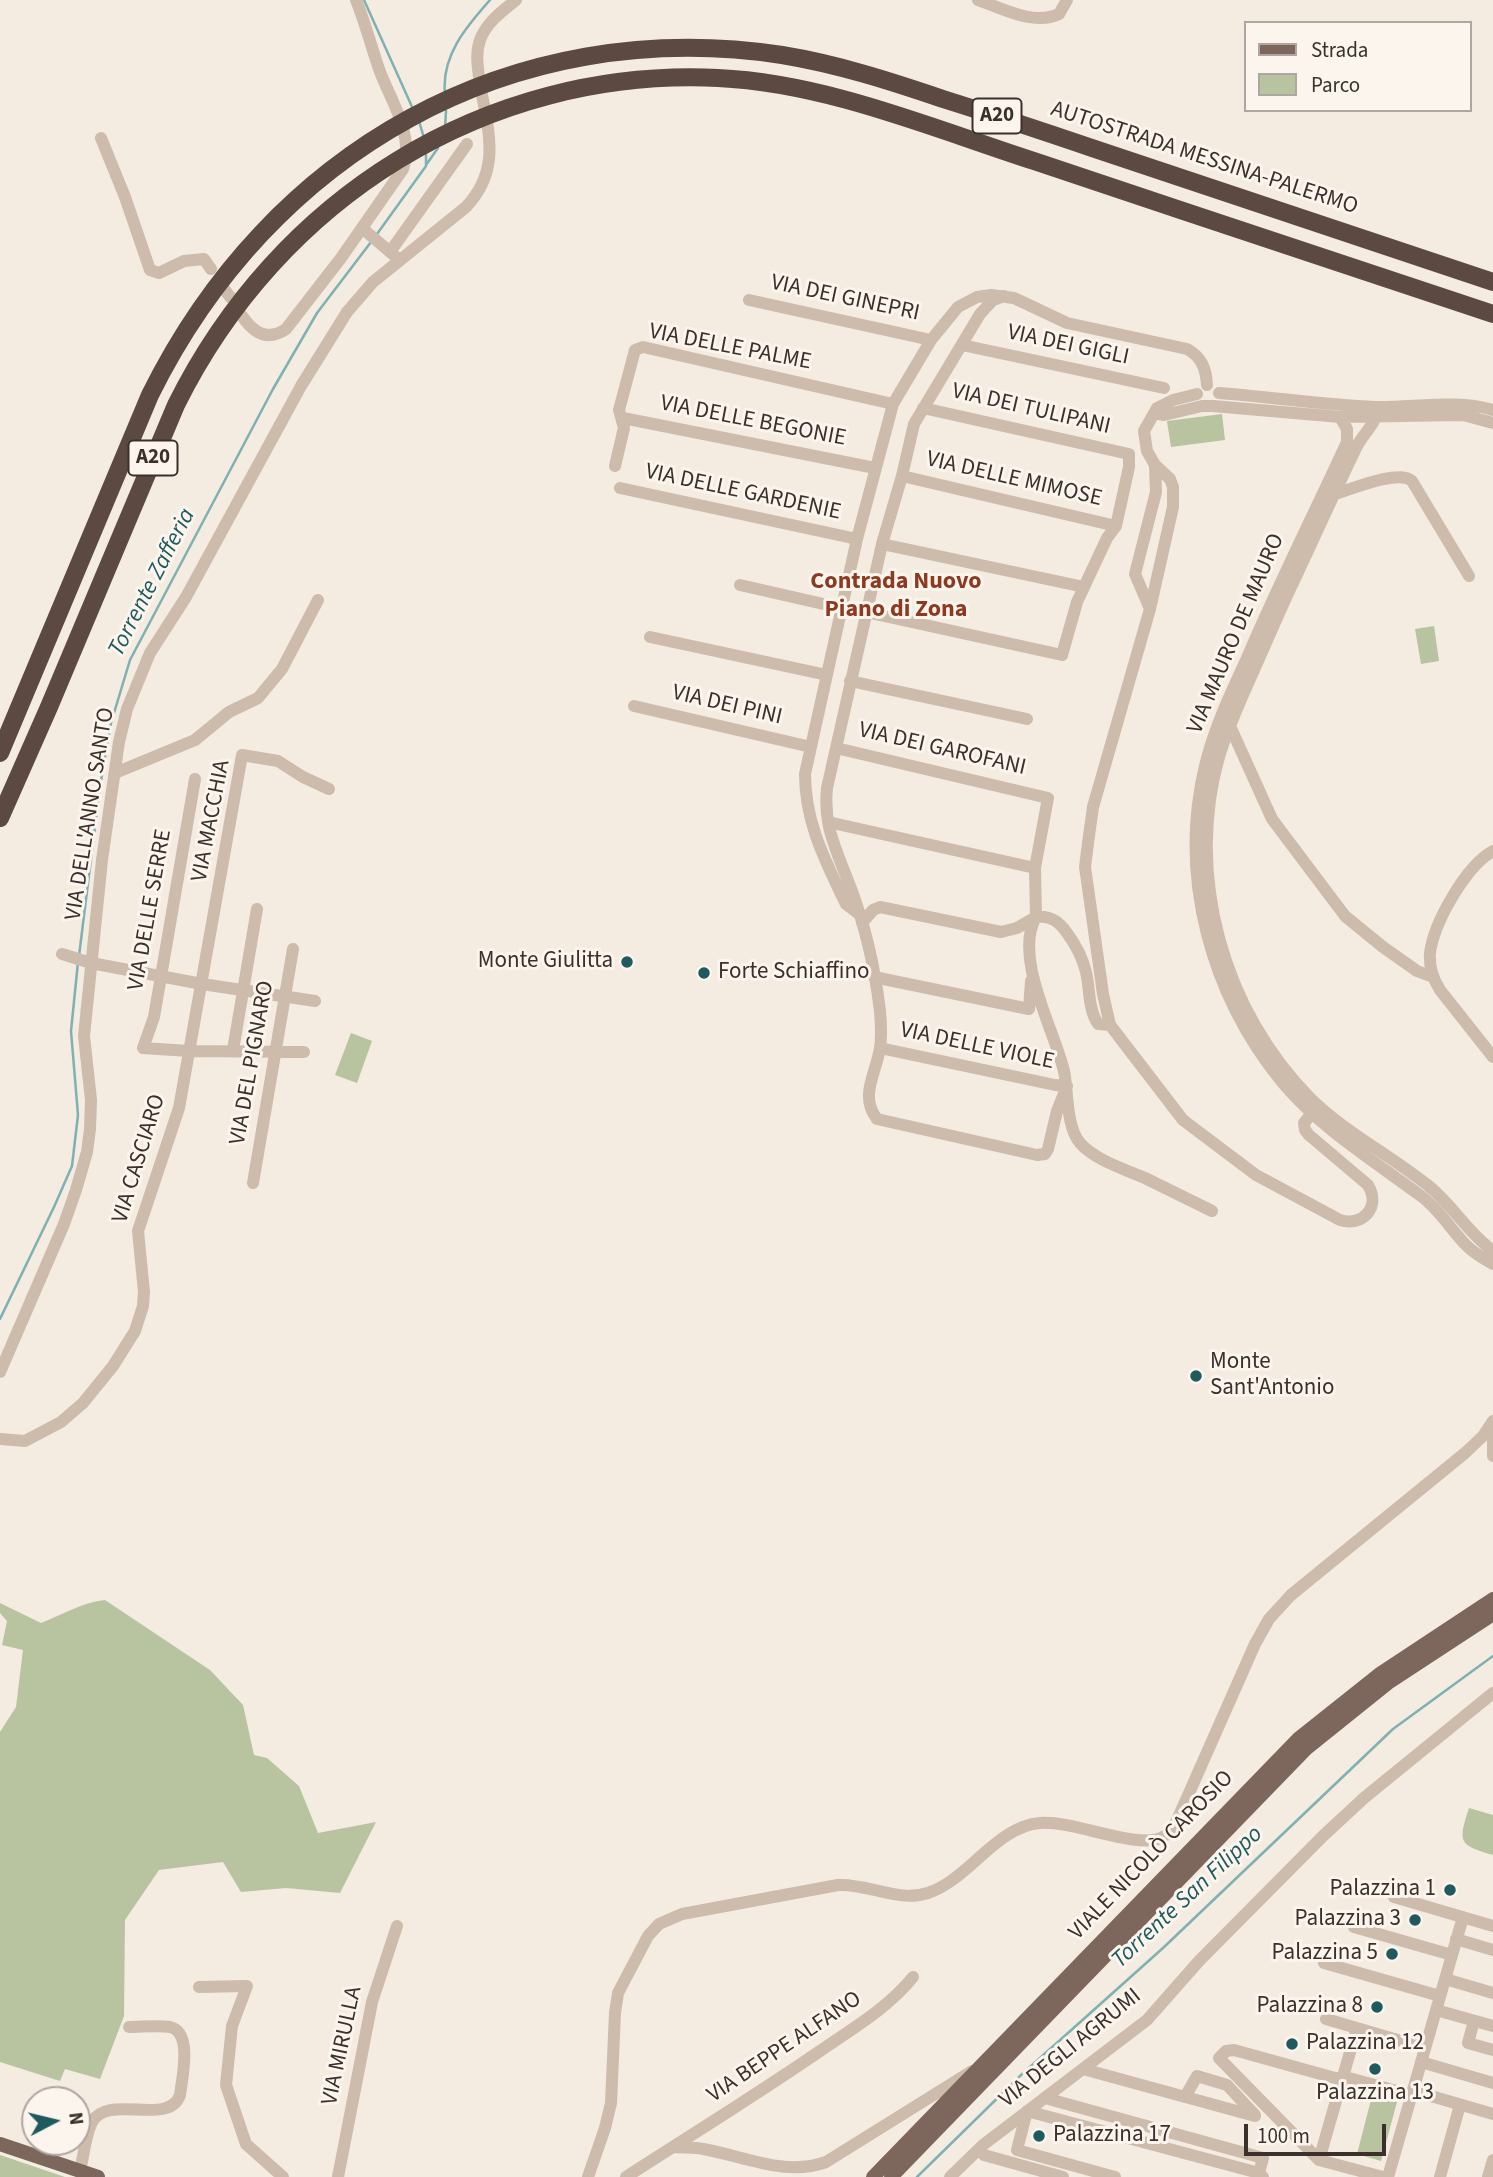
<!DOCTYPE html>
<html>
<head>
<meta charset="utf-8">
<style>
	body { margin:0 }
	#map { position:relative; width:1493px; height:2177px; overflow:hidden; background:#f4ebe1; font-family:"Source Sans 3",sans-serif }
	canvas { display:block }
	.legend { position:absolute; left:1244px; top:21px; width:228px; height:91px; box-sizing:border-box; background:#fbf5ee; border:2px solid #aea6a0; margin:0; padding:9px 12px; list-style:none; font-size:21px; color:#3b302b }
	.legend li { display:flex; align-items:center; gap:14px; height:35px }
	.legend b { width:35px; border:2px solid #aea6a0 }
	.north { position:absolute; left:21px; top:2086px; width:70px; height:70px; box-sizing:border-box; background:#fbf5ee; border:2px solid #aea6a0; border-radius:50%; rotate:83deg; font-size:19px; font-weight:700; line-height:28px; text-align:center; color:#3b302b }
	.north::after { content:''; display:block; margin:auto; width:24px; height:32px; background:#1f5a5e; clip-path:polygon(50% 0,100% 100%,50% 72%,0 100%) }
	.scale { position:absolute; left:1244px; top:2124px; width:142px; height:32px; box-sizing:border-box; border:4px solid #3b302b; border-top:0; padding-left:9px; font-size:21px; line-height:24px; white-space:nowrap; color:#3b302b; -webkit-text-stroke:5px #fbf5ee; paint-order:stroke }
</style>
</head>
<body>
<div id="map">
<canvas width="1493" height="2177"></canvas>
<ul class="legend">
<li><b style="height:9px;background:#7d675c"></b>Strada</li>
<li><b style="height:19px;background:#b8c4a0"></b>Parco</li>
</ul>
<div class="north">N</div>
<div class="scale">100 m</div>
</div>
<script>
const ctx = document.querySelector('canvas').getContext('2d');
ctx.lineJoin = 'round';
function fill(path, color) {
  ctx.fillStyle = color;
  ctx.fill(path, 'evenodd');
}
function trace(path, color, width, dash) {
  ctx.strokeStyle = color;
  ctx.lineWidth = width;
  ctx.lineCap = dash ? 'butt' : 'round';
  ctx.setLineDash(dash || []);
  ctx.stroke(path);
}
function write(font, color, halo, rows, align = 'center') {
  ctx.font = font + ' "Source Sans 3",sans-serif';
  ctx.lineWidth = 6;
  ctx.setLineDash([]);
  ctx.textBaseline = 'middle';
  ctx.strokeStyle = halo;
  ctx.fillStyle = color;
  for (const [text, x, y, turn = 0] of rows) {
    ctx.save();
    ctx.translate(x, y);
    ctx.rotate((+turn || 0) * Math.PI / 180);
    ctx.textAlign = isNaN(turn) ? turn : align;
    if (halo) ctx.strokeText(text, 0, 0);
    ctx.fillText(text, 0, 0);
    ctx.restore();
  }
}
fill(new Path2D(`
	M1222 414 1225 440 1171 447 1167 421Z
	M1434 626 1439 661 1421 664 1415 629Z
	M351 1033 372 1041 357 1083 335 1075Z
	M105 1600 210 1670 243 1705 254 1755 267 1758 299 1786 318 1833 376 1822 340 1893 286 1888 241 1892 223 1862 159 1870 125 1920 124 2016 100 2079 65 2069 60 2081 0 2062V1732L16 1707 23 1650 2 1645 7 1621 0 1613V1603L41 1623C62 1615 83 1602 105 1600Z
	M1469 1808 1493 1815V1855C1458 1845 1458 1842 1469 1808Z
	M1372 2096 1397 2102 1381 2161 1357 2154Z
	M0 2155 65 2177H0Z`), '#b8c4a0');
trace(new Path2D(`
	M364 0 413 109
	M445 94C441 56 466 27 490 0
	M419 121 424 138
	M445 129 446 111
	M426 165 438 148
	M377 234 426 166V155
	M79 956 100 786 111 723 130 660 273 389 317 313 371 242
	M0 1319 54 1207 72 1166 78 1115 71 1031 78 962
	M917 2177 1021 2075 1163 1948 1393 1729 1493 1656`), '#7fb0b2', 2.5);
trace(new Path2D(`
	M978 0C1002 8 1033 26 1059 14L1067 0
	M101 138 125 197 150 270 159 273 184 261 204 259 211 269
	M362 228 396 257
	M390 252 467 144
	M224 289 231 298
	M749 300 931 340
	M242 316C253 332 267 342 286 329L341 258 403 169C415 134 390 100 379 69 371 46 365 22 356 0
	M962 345 1164 388
	M1219 393C1271 397 1323 405 1375 407 1413 408 1456 399 1493 410
	M1197 394 1173 400 1157 408 1144 431 1147 451 1155 465 1170 479 1173 487V507L1150 609 1093 807 1088 843 1085 867 1103 994 1110 1025 1183 1120 1256 1175 1340 1220C1363 1227 1381 1207 1368 1185L1309 1135 1305 1130 1304 1123 1312 1113
	M1378 407C1377 424 1363 433 1356 448 1334 494 1313 540 1291 587 1277 617 1264 648 1250 679 1239 704 1227 730 1219 757 1185 876 1224 1012 1311 1099 1346 1133 1392 1156 1430 1187 1453 1206 1468 1233 1493 1251
	M1154 413 1164 415 1202 406H1213L1340 417 1463 415 1493 423
	M1340 417 1347 429V442C1314 514 1278 585 1247 658 1231 693 1214 728 1205 766 1178 877 1211 995 1282 1082 1320 1128 1374 1161 1421 1196 1439 1209 1451 1230 1467 1246 1475 1254 1484 1259 1493 1264
	M623 418 875 468
	M615 466 624 428 619 410 635 350 643 347 893 404
	M902 476 1116 526
	M620 488 857 539
	M1335 494C1352 489 1398 469 1412 481L1469 576
	M882 544 1084 587
	M740 585 841 608
	M1150 609 1135 574 1156 492 1155 465
	M866 612 1062 655 1077 602 1107 538 1116 526 1129 467V454L923 408
	M650 637 827 675
	M850 681 1027 719
	M634 706 811 747
	M1226 725 1230 726 1272 819 1345 916 1383 947 1417 971 1433 977
	M836 748 1048 798 1035 868 1036 917 1017 928 1001 932 880 907 873 910 862 923
	M115 773 195 740 229 712 258 698 282 669 318 600
	M195 779 154 1017 143 1048 189 1051 304 1052
	M828 822 1035 868
	M1493 851C1466 866 1434 922 1430 953 1429 966 1433 979 1440 990L1493 1057
	M859 914 846 904 842 896C823 856 805 820 805 774L857 539 893 404 931 340 958 307 977 297 991 295 1014 298 1067 323 1187 349C1202 357 1206 369 1207 385
	M62 954 91 963 202 984 315 1001
	M874 977 1029 1009 1031 981
	M1110 1025 1098 1024C1088 1009 1090 989 1086 972 1082 956 1076 945 1067 933 1059 921 1050 915 1036 917 1013 957 1054 1029 1064 1071 1068 1090 1066 1127 1080 1143 1095 1160 1124 1169 1145 1178 1167 1189 1190 1200 1212 1211
	M880 1048 1055 1085 1067 1086 1057 1111 1048 1149 1045 1154 1037 1155 877 1119C859 1096 876 1074 880 1048 882 1036 881 1023 880 1011 875 969 865 925 850 886 837 851 823 827 827 788L882 544 902 476 914 424 980 314 993 300 1004 296
	M233 1050 257 909
	M253 1183 293 949
	M0 1372 64 1224 76 1190 87 1152 90 1129 91 1100 84 1036 102 860 119 742 127 709 150 653 186 597 301 386 347 312 373 282 466 207C502 169 488 130 480 84 478 69 475 54 480 40 486 23 502 11 516 0
	M1493 1438V1456
	M0 1439 25 1441 61 1422 83 1403 113 1366 135 1331 143 1306 144 1292 138 1231 179 1108 242 755 278 761 303 777 329 789
	M1394 1897 1493 1926
	M1354 1927 1452 1955
	M1456 1939 1493 1950
	M1324 1963 1440 1996
	M1445 1979 1493 1993
	M199 1987 247 1986 232 2026 226 2085 246 2144 283 2177
	M1436 2010 1493 2026
	M1326 2019 1425 2048
	M1474 2021 1468 2043 1493 2050
	M1421 2062 1493 2083
	M1083 2069 1255 2116
	M1185 2097 1197 2076 1227 2085 1255 2115
	M1045 2098 1263 2158 1259 2173
	M675 2147C685 2148 694 2147 703 2149 744 2156 785 2177 826 2162L972 2071
	M980 2151 984 2155 1063 2177
	M1319 2160 1357 2028
	M80 2170C84 2156 85 2136 92 2122 108 2093 169 2127 180 2095 182 2078 193 2032 170 2027 157 2025 142 2027 129 2027
	M338 2177 372 2002 397 1926
	M588 2177 605 2128 611 2103 615 2013 618 1993 648 1936 659 1924 682 1914 838 1885C867 1883 899 1903 928 1893 968 1880 997 1826 1040 1823 1072 1820 1136 1849 1161 1838 1170 1834 1174 1826 1178 1818L1255 1644 1269 1619 1291 1595 1465 1453 1483 1436 1493 1421
	M626 2177C691 2135 756 2095 820 2051 853 2028 888 2008 913 1977
	M950 2177 983 2145 1147 2020 1199 1961 1323 1836 1364 1798 1493 1693
	M1115 2177 1017 2150 1027 2111 1259 2173 1263 2177
	M1383 2177 1319 2160 1219 2058 1226 2051 1234 2050 1335 2078H1349L1404 2093 1424 2094 1493 2114
	M1388 2177 1463 1917
	M1440 2177 1460 2105
	M1488 2177 1493 2160`), '#cdbbac', 12);
trace(new Path2D(`
	M0 2144 98 2177
	M873 2177 1298 1739 1381 1673 1493 1599
	M891 2177 1307 1748 1388 1683 1493 1614`), '#7d675c', 14);
trace(new Path2D(`
	M0 753 150 395C270 152 511 14 782 55 837 64 890 81 943 99 994 115 1045 132 1095 149 1228 193 1361 237 1493 282
	M0 818 49 707 176 405C278 199 485 67 718 78 826 83 932 128 1034 161 1187 212 1340 264 1493 314`), '#5c4a42', 18);
for (const [x, y, r, color] of [
	[627,962,7,"#1f5a5e"],
	[704,973,7,"#1f5a5e"],
	[1196,1376,7,"#1f5a5e"],
	[1450,1890,7,"#1f5a5e"],
	[1415,1920,7,"#1f5a5e"],
	[1392,1954,7,"#1f5a5e"],
	[1377,2007,7,"#1f5a5e"],
	[1292,2044,7,"#1f5a5e"],
	[1375,2069,7,"#1f5a5e"],
	[1039,2136,7,"#1f5a5e"]
]) {
  const dot = new Path2D();
  dot.arc(x, y, r, 0, 2 * Math.PI);
  ctx.fillStyle = color;
  ctx.fill(dot);
  trace(dot, '#fbf5ee', 2.5);
}
for (const [x, y, w] of [
	[997,116,49],
	[153,458,49]
]) {
  const box = new Path2D();
  box.roundRect(x - w / 2, y - 17.5, w, 35, 5);
  ctx.fillStyle = '#fbf5ee';
  ctx.fill(box);
  trace(box, '#3b302b', 2);
}
write('bold 21px', '#3b302b', null, [
	["A20",997,116],
	["A20",153,458]
]);
write('23px', '#3b302b', '#fbf5ee', [
	["AUTOSTRADA MESSINA-PALERMO",1204,159,18],
	["VIA DEI GINEPRI",845,299,12],
	["VIA DEI GIGLI",1068,346,12],
	["VIA DELLE PALME",730,348,11],
	["VIA DEI TULIPANI",1031,410,13],
	["VIA DELLE BEGONIE",753,422,11],
	["VIA DELLE MIMOSE",1014,480,13],
	["VIA DELLE GARDENIE",743,493,12],
	["VIA MAURO DE MAURO",1237,634,-67],
	["VIA DEI PINI",727,706,13],
	["VIA DEI GAROFANI",942,750,13],
	["VIA DELL'ANNO SANTO",91,814,-81],
	["VIA MACCHIA",212,821,-79],
	["VIA DELLE SERRE",151,910,-80],
	["VIA DELLE VIOLE",977,1047,12],
	["VIA DEL PIGNARO",253,1063,-80],
	["VIA CASCIARO",140,1159,-73],
	["VIALE NICOLÒ CAROSIO",1152,1856,-46],
	["VIA MIRULLA",343,2046,-78],
	["VIA BEPPE ALFANO",785,2048,-34],
	["VIA DEGLI AGRUMI",1071,2049,-39]
]);
write('23px', '#3b302b', '#fbf5ee', [
	["Monte Giulitta",613,962],
	["Forte Schiaffino",718,973,"left"],
	["Monte",1210,1363,"left"],
	["Sant'Antonio",1210,1389,"left"],
	["Palazzina 1",1436,1890],
	["Palazzina 3",1401,1920],
	["Palazzina 5",1378,1954],
	["Palazzina 8",1363,2007],
	["Palazzina 12",1306,2044,"left"],
	["Palazzina 13",1375,2094,"center"],
	["Palazzina 17",1053,2136,"left"]
], 'right');
write('italic 24px', '#1f5a5e', '#fbf5ee', [
	["Torrente Zafferia",153,583,-63],
	["Torrente San Filippo",1188,1898,-43]
]);
write('bold 24px', '#8c3b22', '#fbf5ee', [
	["Contrada Nuovo",896,583],
	["Piano di Zona",896,611]
]);
</script>
</body>
</html>
